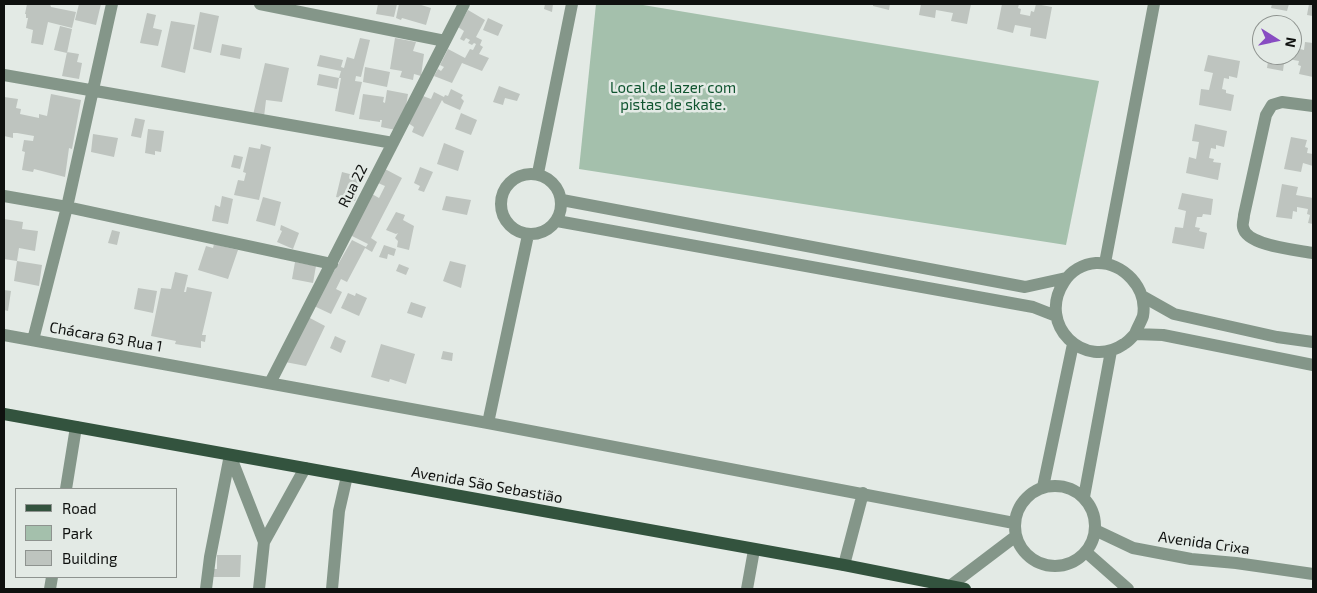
<!DOCTYPE html>
<html>
<head>
<meta charset="utf-8">
<style>
	body { margin:0 }
	#map { position:relative; width:1317px; height:593px; overflow:hidden; background:#e3eae5; font-family:"Exo 2",sans-serif }
	canvas { display:block }
	.frame { position:absolute; inset:0; border:5px solid #0f110f; pointer-events:none }
	.legend { position:absolute; left:15px; top:488px; width:162px; height:90px; box-sizing:border-box; background:#e3eae5; border:1px solid #8e938f; margin:0; padding:6px 9px; list-style:none; font-size:15px; color:#0f110f }
	.legend li { display:flex; align-items:center; gap:10px; height:25px }
	.legend b { width:25px; border:1px solid #8e938f }
	.north { position:absolute; left:1252px; top:15px; width:50px; height:50px; box-sizing:border-box; background:#e3eae5; border:1px solid #8e938f; border-radius:50%; rotate:100deg; font-size:14px; font-weight:700; line-height:20px; text-align:center; color:#0f110f }
	.north::after { content:''; display:block; margin:auto; width:18px; height:22px; background:#884cc2; clip-path:polygon(50% 0,100% 100%,50% 72%,0 100%) }
</style>
</head>
<body>
<div id="map">
<canvas width="1317" height="593"></canvas>
<div class="frame"></div>
<ul class="legend">
<li><b style="height:6px;background:#33533e"></b>Road</li>
<li><b style="height:14px;background:#a4c0ac"></b>Park</li>
<li><b style="height:14px;background:#bec4bf"></b>Building</li>
</ul>
<div class="north">N</div>
</div>
<script>
const ctx = document.querySelector('canvas').getContext('2d');
ctx.lineJoin = 'round';
function fill(path, color) {
  ctx.fillStyle = color;
  ctx.fill(path, 'evenodd');
}
function trace(path, color, width, dash) {
  ctx.strokeStyle = color;
  ctx.lineWidth = width;
  ctx.lineCap = dash ? 'butt' : 'round';
  ctx.setLineDash(dash || []);
  ctx.stroke(path);
}
function write(font, color, halo, rows, align = 'center') {
  ctx.font = font + ' "Exo 2",sans-serif';
  ctx.lineWidth = 5;
  ctx.setLineDash([]);
  ctx.textBaseline = 'middle';
  ctx.strokeStyle = halo;
  ctx.fillStyle = color;
  for (const [text, x, y, turn = 0] of rows) {
    ctx.save();
    ctx.translate(x, y);
    ctx.rotate((+turn || 0) * Math.PI / 180);
    ctx.textAlign = isNaN(turn) ? turn : align;
    if (halo) ctx.strokeText(text, 0, 0);
    ctx.fillText(text, 0, 0);
    ctx.restore();
  }
}
fill(new Path2D(`
	M596 4H637L1099 81 1066 245 579 169Z`), '#a4c0ac');
fill(new Path2D(`
	M27 4H50L51 7 76 12 72 28 48 22 43 45 31 43 33 30 26 28 28 18H26V14H25Z
	M79 4H101L96 25 75 20Z
	M378 4H397L394 17 376 14Z
	M399 4H418L431 8 426 25 402 18 401 20 396 18Z
	M545 4H553L552 12 544 9Z
	M873 4H890L889 10 873 6Z
	M921 4H971L967 24 951 21 953 13 936 10 935 18 919 15Z
	M1002 4H1019L1018 8 1021 9 1020 14 1030 16 1031 11 1034 12 1036 4 1052 7 1046 39 1030 36 1031 28 1015 25 1013 33 997 29Z
	M1272 4H1289L1287 11 1271 8Z
	M1309 4H1313V16L1307 15Z
	M468 10 485 20 476 37 482 40 480 45 483 47 479 54 489 58 482 71 462 63 452 83 434 76 438 69 441 71 444 67 440 65 448 49 465 58 470 49 473 50 476 44 474 43 472 45 468 43 470 40 466 38 464 41 460 39 464 31 458 27Z
	M200 12 219 16 211 53 193 49Z
	M147 13 156 15 153 28 162 30 158 46 140 43Z
	M488 18 503 25 498 36 483 30Z
	M171 21 195 25 185 73 161 67Z
	M60 26 72 29 67 53 54 50Z
	M360 38 370 40 361 77 356 76 355 81 362 82 354 115 335 111 341 78H339L341 71 317 66 320 55 343 60 341 67 344 68 347 57 354 59Z
	M395 38 416 42 413 51 424 54 421 76 414 74 413 80 400 77 402 71 390 69Z
	M1305 42 1313 43V77L1299 74 1301 66 1298 65 1299 61 1288 59 1287 63H1284L1283 71 1267 68 1269 55H1292V47L1304 50Z
	M222 44 242 48 240 59 220 55Z
	M67 52 79 54 77 62 82 63 79 79 62 76Z
	M1208 55 1240 61 1237 78 1229 76V79L1224 78 1222 89 1226 90V93L1234 95 1231 111 1199 105 1201 89 1209 90 1213 73 1204 71Z
	M265 63 289 68 282 102 266 100 264 117 253 115Z
	M365 67 390 72 387 87 363 82Z
	M319 74 339 78 337 89 317 85Z
	M499 86 520 94 517 101 505 98 503 105 493 102Z
	M451 89 463 95 461 98 464 101 460 110 444 103 442 100 423 137 412 132 414 127 408 123 423 96 431 99 434 92 444 97 445 95 448 96Z
	M387 90 408 94 406 106 396 130 381 127 382 120H380V122L359 119 363 94 384 97 383 102 385 103Z
	M51 94 81 100 72 149 69 148 65 177 34 169 33 172 22 170 25 152 22 151 24 140 33 141 34 136 17 133H13V138L4 136V97L18 99 16 108 21 109 20 114 39 118V114L47 116Z
	M461 113 477 120 471 135 455 129Z
	M135 118 145 120 141 138 131 136Z
	M1195 124 1227 131 1224 147 1216 145V149L1211 148 1209 158 1214 159 1213 162 1221 163 1218 180 1186 173 1189 157 1196 159 1199 142 1192 141Z
	M148 129 164 131 161 152 155 151V155L145 153Z
	M93 134 118 138 114 157 91 152Z
	M1291 137 1307 140 1305 147 1308 148 1307 153 1313 154V166L1303 163 1301 172 1284 169Z
	M444 143 464 151 458 171 437 164Z
	M261 144 271 147 259 200 234 195 238 180 244 181 246 173 243 172 249 147 260 149Z
	M234 155 243 157 240 169 231 167Z
	M420 167 433 172 424 192 418 190 420 186 414 183Z
	M385 169 402 178 371 238 377 242 372 252 365 248 347 282 341 279 336 289 342 292 331 314 314 306 352 240 366 247 368 244 350 235 372 194 379 198 385 186 378 183Z
	M342 172 361 177 355 201 336 197Z
	M1282 184 1298 187 1296 195 1313 198V224L1308 223 1310 215 1307 214 1308 209 1297 207V212L1293 211 1292 219 1276 217Z
	M1182 193 1213 199 1211 215 1203 214 1202 217H1197L1195 227 1200 228 1199 231 1207 233 1204 249 1172 243 1175 227 1183 228 1186 211 1178 209Z
	M222 196 233 199 228 224 212 221 215 205 220 207Z
	M446 196 471 200 467 215 442 210Z
	M263 197 281 202 275 226 256 221Z
	M396 212 405 215 403 220 414 226 409 250 397 247 398 241 395 238 398 233 396 234 386 230Z
	M4 219 23 222 22 229 38 231 35 251 19 248 17 261 4 259Z
	M281 225 299 233 293 249 277 242 282 231 280 230Z
	M112 230 120 232 117 245 108 243Z
	M214 244 238 250 228 279 198 270 206 246 213 248Z
	M384 245 396 249 394 256 388 254 387 259 379 257Z
	M17 261 42 265 39 286 14 281Z
	M450 261 466 265 461 288 443 281Z
	M295 262 316 266 313 283 292 279Z
	M399 264 409 268 406 275 396 271Z
	M175 272 188 275 184 292H186L187 287 212 292 202 335H206L205 342 201 341V348L175 344 176 341 151 336 161 288 171 289Z
	M138 288 157 291 153 313 134 309Z
	M4 290 11 291 8 311 4 310Z
	M348 293 355 296 356 293 367 298 359 316 341 308Z
	M411 302 426 307 422 318 407 313Z
	M308 317 325 326 306 366 285 362Z
	M335 336 346 341 341 353 330 348Z
	M381 344 415 354 406 384 390 379 389 382 371 377Z
	M443 351 453 353 452 361 441 359Z
	M217 555H241L240 577H213V569H217Z`), '#bec4bf');
trace(new Path2D(`
	M260 4 445 41
	M4 75 393 143
	M1313 106 1282 102 1272 105 1266 115 1244 215C1244 219 1242 224 1243 227 1246 246 1297 250 1313 253
	M538 173 572 4
	M501 204a30 30 0 1 1 60 0a30 30 0 1 1-60 0Z
	M4 196 67 207 332 264
	M562 200 1025 287 1066 278
	M557 221 1033 307 1056 316
	M1105 263 1154 4
	M1142 296 1174 314 1277 337 1313 342
	M1135 334C1137 328 1141 322 1143 316 1148 288 1123 262 1096 263 1083 264 1071 271 1064 282 1036 325 1085 371 1124 344 1128 342 1132 337 1135 334L1163 335 1313 365
	M4 335 488 423 1014 523
	M33 340 67 207 112 4
	M270 383 464 4
	M488 423 528 235
	M230 455 264 542
	M1015 526a40 40 0 1 1 80 0a40 40 0 1 1-80 0Z
	M1043 487 1073 344
	M66 489 76 427
	M1084 497 1111 351
	M1095 530 1133 548 1191 559 1236 563 1313 574
	M1086 552 1128 589
	M844 565 863 493
	M950 586 1016 536
	M50 589 52 577
	M206 589 210 557 230 455
	M259 589 264 542 305 468
	M332 589 339 511 347 476
	M747 589 754 550`), '#849689', 12);
trace(new Path2D(`
	M4 414 844 565 965 589`), '#33533e', 12);
write('15px', '#0f542f', '#e3eae5', [
	["Local de lazer com",673,88],
	["pistas de skate.",673,105]
]);
write('15px', '#0f110f', '#e3eae5', [
	["Rua 22",353,186,-63],
	["Chácara 63 Rua 1",106,337,10],
	["Avenida São Sebastião",487,485,10],
	["Avenida Crixa",1204,543,8]
]);
</script>
</body>
</html>
